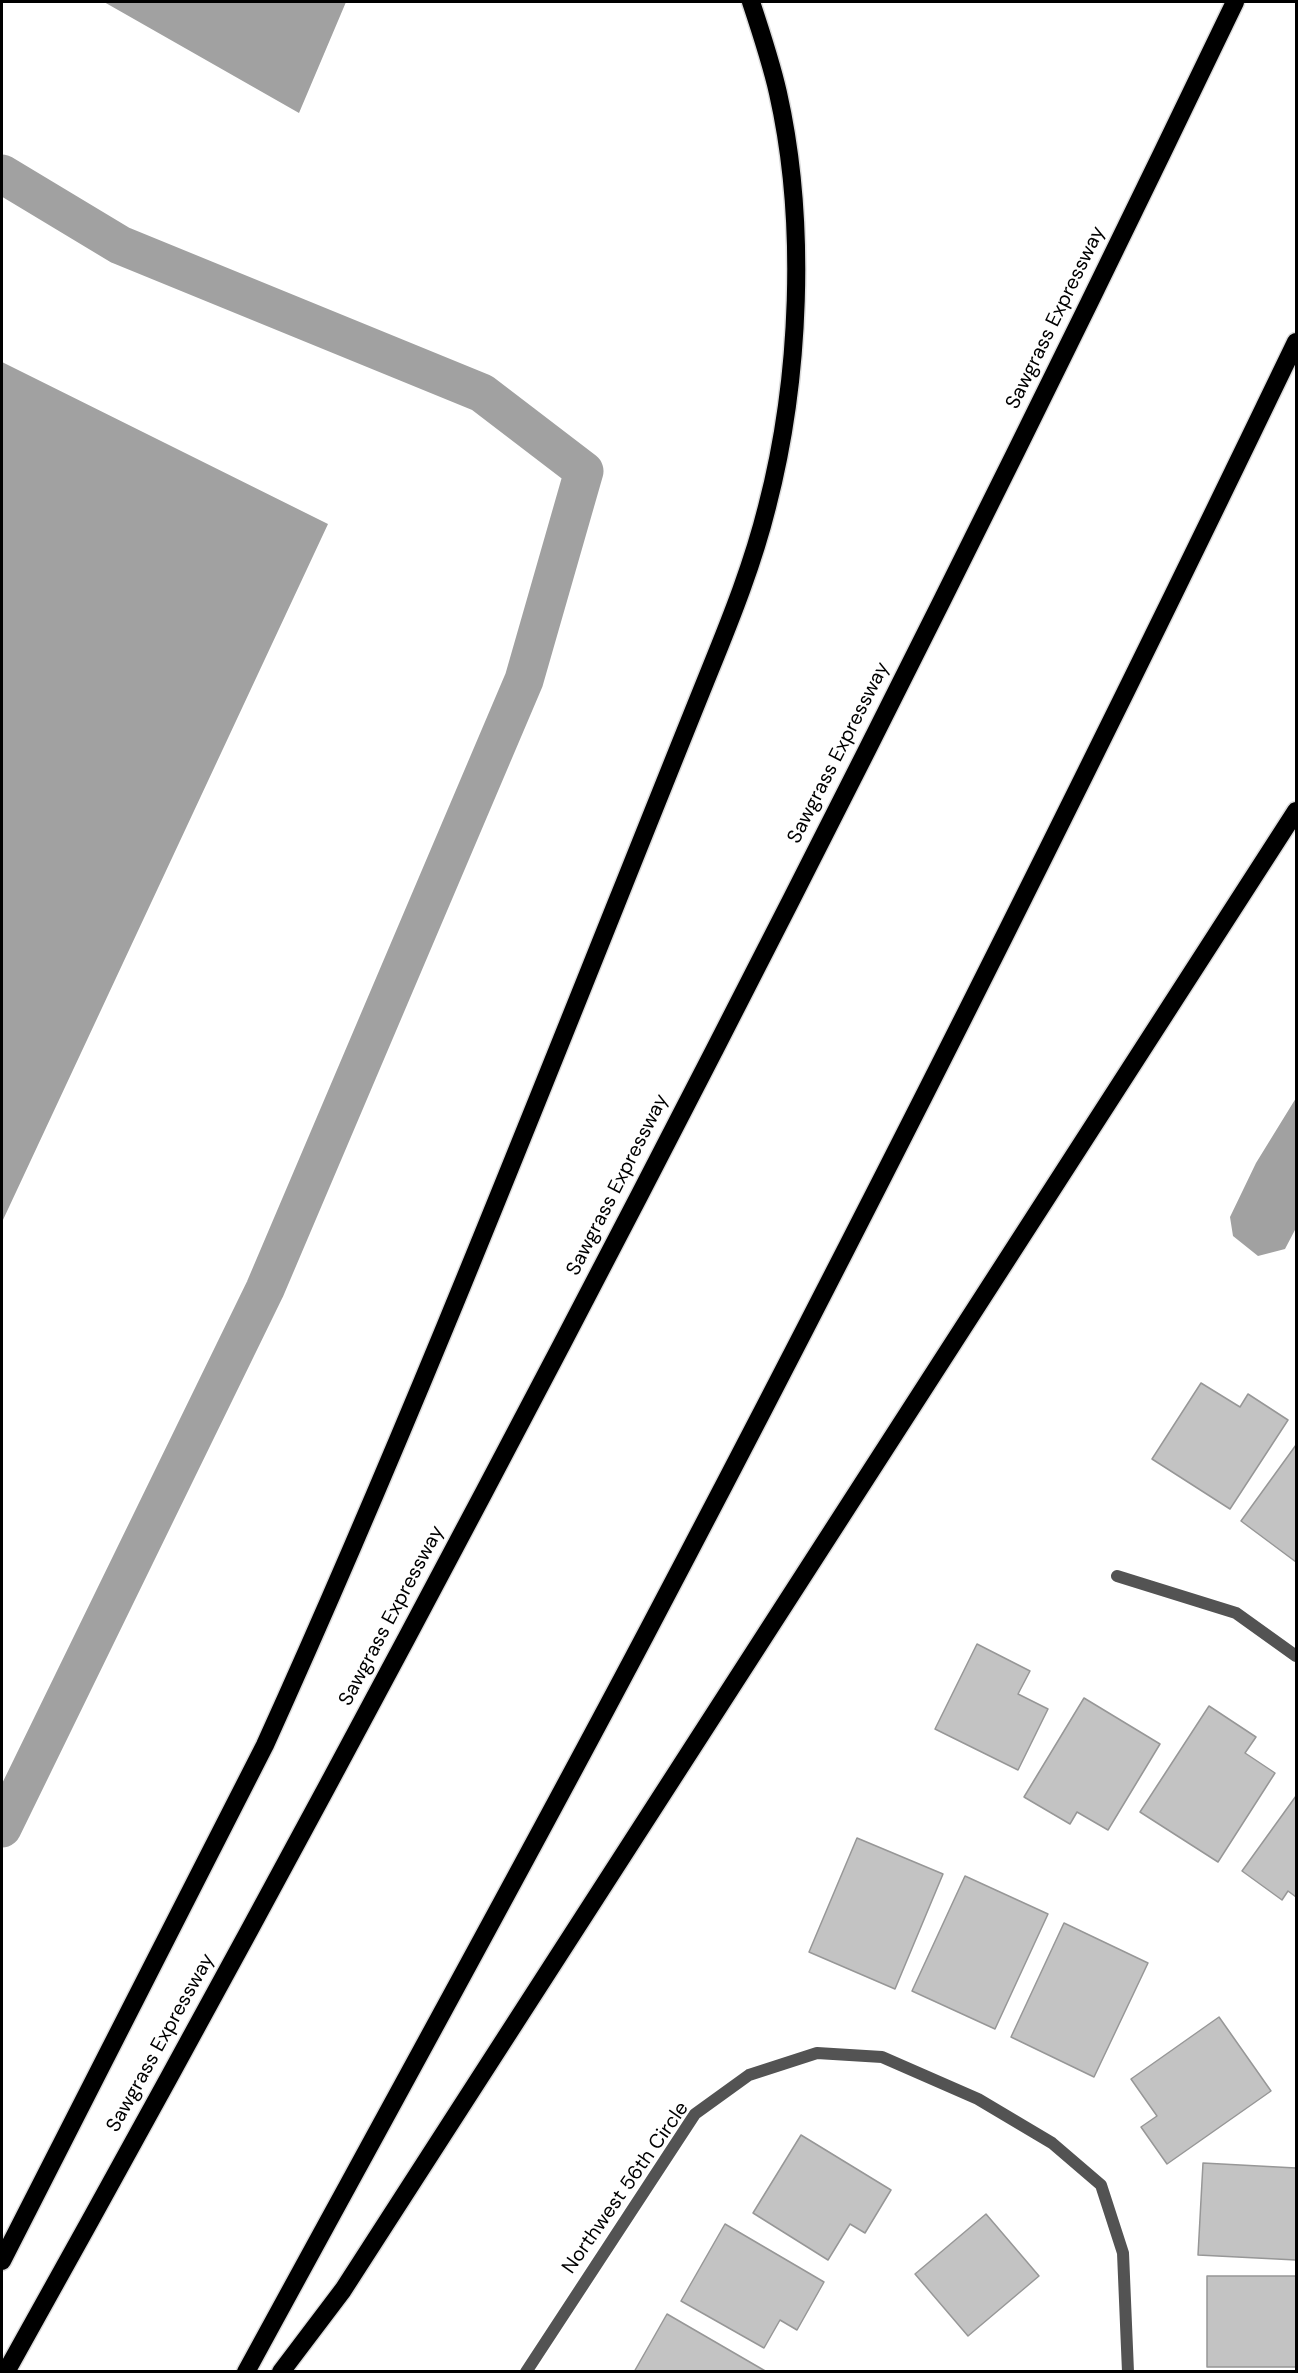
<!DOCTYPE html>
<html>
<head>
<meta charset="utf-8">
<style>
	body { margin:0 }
	#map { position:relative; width:1298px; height:2373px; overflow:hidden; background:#fff; font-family:"DM Sans",sans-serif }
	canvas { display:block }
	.frame { position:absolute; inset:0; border:3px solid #000; pointer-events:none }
</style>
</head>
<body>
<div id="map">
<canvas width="1298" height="2373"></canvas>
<div class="frame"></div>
</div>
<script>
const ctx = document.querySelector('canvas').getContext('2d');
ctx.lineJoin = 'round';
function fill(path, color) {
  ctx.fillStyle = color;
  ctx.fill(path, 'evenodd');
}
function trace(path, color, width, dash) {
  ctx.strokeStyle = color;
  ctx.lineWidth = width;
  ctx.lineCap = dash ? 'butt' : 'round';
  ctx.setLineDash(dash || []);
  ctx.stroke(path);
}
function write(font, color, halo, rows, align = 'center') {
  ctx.font = font + ' "DM Sans",sans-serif';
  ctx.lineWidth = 4.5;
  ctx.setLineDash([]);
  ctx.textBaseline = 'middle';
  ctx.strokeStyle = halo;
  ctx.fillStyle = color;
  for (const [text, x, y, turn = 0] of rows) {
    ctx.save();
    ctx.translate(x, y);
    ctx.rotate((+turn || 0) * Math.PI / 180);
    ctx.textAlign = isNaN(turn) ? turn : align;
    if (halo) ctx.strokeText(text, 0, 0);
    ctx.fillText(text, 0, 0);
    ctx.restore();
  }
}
fill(new Path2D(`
	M104 2H346L299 113Z
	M2 362 328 524 2 1222Z
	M1296 1098V1228L1285 1249 1258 1256 1233 1236 1230 1217 1256 1163Z`), '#a1a1a1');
trace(new Path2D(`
	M2 174 120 245 482 393 584 471 524 680 265 1289 2 1828`), '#a1a1a1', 39);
const building = new Path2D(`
	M1201 1383 1240 1407 1248 1394 1288 1420 1230 1509 1152 1459Z
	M1296 1445V1562L1241 1521Z
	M977 1644 1030 1671 1018 1694 1048 1709 1018 1770 935 1729Z
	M1084 1698 1160 1744 1108 1830 1077 1812 1070 1824 1024 1797Z
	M1209 1706 1256 1737 1245 1753 1275 1773 1218 1862 1140 1812Z
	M1296 1796V1897L1288 1891 1282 1900 1242 1871Z
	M857 1838 943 1874 895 1989 809 1952Z
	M965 1876 1048 1914 995 2029 912 1991Z
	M1064 1923 1148 1963 1094 2077 1011 2037Z
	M1219 2017 1271 2091 1167 2164 1141 2127 1157 2116 1131 2079Z
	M801 2135 891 2190 865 2233 850 2224 828 2260 753 2213Z
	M1203 2163 1296 2168V2260L1198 2255Z
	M986 2214 1039 2276 968 2336 915 2274Z
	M725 2224 824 2282 797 2330 780 2320 764 2348 681 2301Z
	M1207 2276H1296V2367H1207Z
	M667 2314 767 2372H634Z`);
fill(building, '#c3c3c3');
trace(building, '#979797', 1.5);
const motorway = new Path2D(`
	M2 2261 265 1745C425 1392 565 1029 710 670 732 616 753 563 767 507 800 380 807 222 778 93 771 62 761 32 751 2
	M6 2372C440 1595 850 804 1235 2
	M246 2372C380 2126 515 1882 646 1634 871 1208 1087 776 1296 342
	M281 2372 343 2290 1296 811`);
trace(motorway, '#dbdbdb', 21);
trace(new Path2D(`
	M1117 1576 1236 1613 1296 1656
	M526 2372 695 2114 749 2075 817 2053 882 2057 978 2099 1052 2143 1101 2185 1123 2253 1128 2372`), '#535353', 12);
trace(motorway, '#000', 18);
write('20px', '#000', '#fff', [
	["Sawgrass Expressway",1056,318,-64],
	["Sawgrass Expressway",839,753,-63],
	["Sawgrass Expressway",618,1185,-63],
	["Sawgrass Expressway",392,1616,-62],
	["Sawgrass Expressway",161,2043,-61],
	["Northwest 56th Circle",626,2188,-55]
]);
</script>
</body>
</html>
